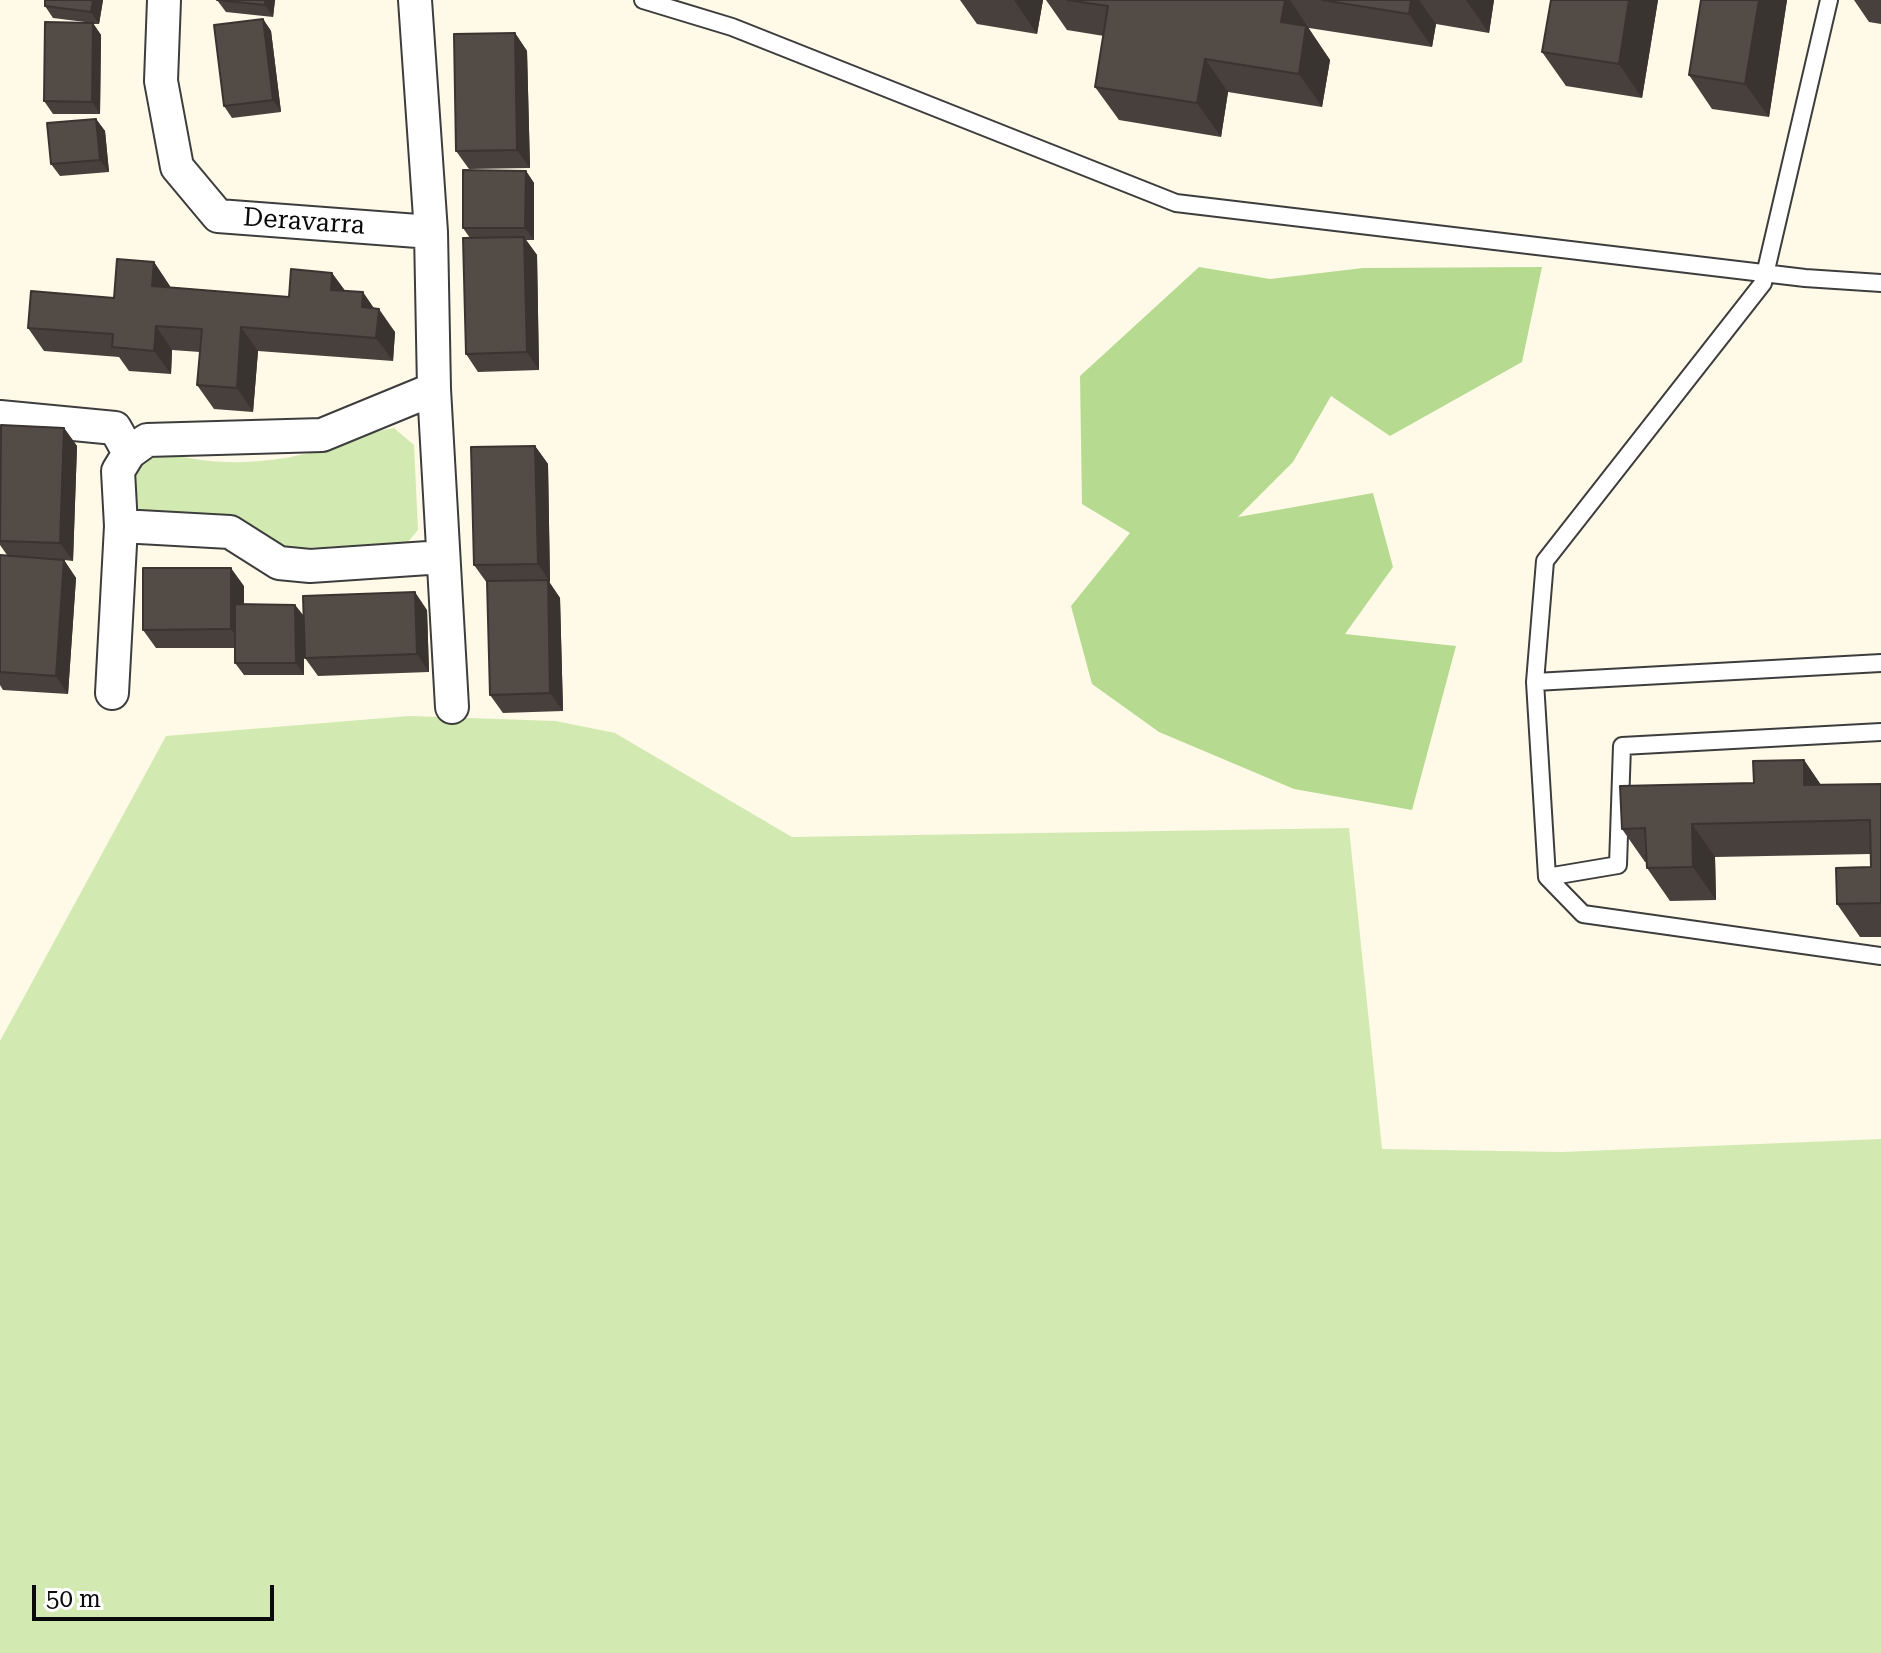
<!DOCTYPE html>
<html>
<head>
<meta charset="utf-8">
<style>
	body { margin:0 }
	#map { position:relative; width:1881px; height:1653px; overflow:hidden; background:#fff9e8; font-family:"Roboto Serif",serif }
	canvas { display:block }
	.scale { position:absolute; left:32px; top:1585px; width:242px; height:36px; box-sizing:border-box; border:4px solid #0a0a0a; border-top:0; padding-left:10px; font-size:24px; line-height:28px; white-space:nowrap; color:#0a0a0a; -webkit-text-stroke:6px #fff; paint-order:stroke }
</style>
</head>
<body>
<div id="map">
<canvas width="1881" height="1653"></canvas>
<div class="scale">50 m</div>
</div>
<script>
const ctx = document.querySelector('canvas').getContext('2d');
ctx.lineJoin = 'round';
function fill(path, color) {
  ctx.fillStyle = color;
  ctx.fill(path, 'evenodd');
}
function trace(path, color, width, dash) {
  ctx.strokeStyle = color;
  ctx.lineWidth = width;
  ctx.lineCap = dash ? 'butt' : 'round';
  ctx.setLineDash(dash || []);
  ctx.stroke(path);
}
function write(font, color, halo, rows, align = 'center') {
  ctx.font = font + ' "Roboto Serif",serif';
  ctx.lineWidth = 8;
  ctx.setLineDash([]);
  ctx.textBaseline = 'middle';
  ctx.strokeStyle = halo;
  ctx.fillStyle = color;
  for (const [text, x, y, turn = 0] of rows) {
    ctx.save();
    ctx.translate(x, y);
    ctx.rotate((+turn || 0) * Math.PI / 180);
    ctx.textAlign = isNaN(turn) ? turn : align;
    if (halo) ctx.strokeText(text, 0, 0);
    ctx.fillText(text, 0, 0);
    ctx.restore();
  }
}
fill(new Path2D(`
	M394 428 414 445 418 530 407 543 283 549 150 519 135 507 134 481 143 458 161 451C216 468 267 464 322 450 346 444 369 432 394 428Z
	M409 716 556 721 615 733 792 837 1349 828 1382 1149 1562 1152 1881 1139V1653H0V1041L166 736Z`), '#d2eab1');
fill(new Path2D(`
	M1199 267 1270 279 1363 268 1542 267 1522 362 1390 436 1331 396 1293 462 1238 517 1373 493 1393 567 1345 634 1456 646 1412 810 1294 789 1159 732 1092 684 1071 606 1130 533 1082 504 1080 376Z`), '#b6db90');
const lane = new Path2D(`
	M643 0 732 27 1176 203 1805 278 1881 283
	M1881 663 1535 682 1547 877 1583 914 1881 956
	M1535 682 1545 561 1763 283 1829 0
	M1547 877 1618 865 1622 746 1881 732`);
const street = new Path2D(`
	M164 0 161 81 177 167 218 216 431 232
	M415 0 431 232 434 389 452 707
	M0 417 115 428 129 453 147 440 322 435 434 389
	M121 526 230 532 279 563 310 566 443 557
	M112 693 121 526 118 471 129 453`);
trace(lane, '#3d3d3d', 20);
trace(street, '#3d3d3d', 36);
trace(lane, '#fff', 16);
trace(street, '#fff', 32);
fill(new Path2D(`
	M45 0H103L99 24H93L101 35 100 114H53L44 101 85 22 53 18 45 6Z
	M217 0H275L273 17 226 12Z
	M960 0H1043L1037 34 977 24Z
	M1046 0H1494L1489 33 1436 24 1432 47 1309 28V30L1330 60 1322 107 1228 92 1221 137 1119 120 1095 87 1104 36 1067 30Z
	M1658 0 1642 98 1566 86 1542 52Z
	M1701 0H1787L1769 117 1712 109 1689 75Z
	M1854 0H1881V24L1869 22Z
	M263 19 271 31 281 112 232 118 224 106Z
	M515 33 527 51 530 168 469 169 456 151Z
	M96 119 105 131 109 172 60 176 51 164Z
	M526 171 534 183V240H526L537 255 539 370 478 372 466 354 470 238 463 228Z
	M154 262 170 287 289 297 332 273 345 291 374 308 395 332 393 361 258 351 253 412 214 409 197 385 200 352 172 350 171 374 129 371 119 357 44 351 28 328 114 298Z
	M64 428 77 446 73 561 64 560 76 578 68 694 3 690 0 685V555H7L0 545V452Z
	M535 446 548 464 550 582H549L560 598 563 711 503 713 490 695 487 583 474 565Z
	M244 586V604L295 605 304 616 427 610 429 672 318 676 305 658 304 623V675H244L235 663V648H156L143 630Z
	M1804 760 1821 785 1881 784V937H1860L1837 904 1871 867V854L1715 857 1716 900 1670 901 1647 868 1646 862H1645L1622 829 1754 783Z`), '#47403c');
fill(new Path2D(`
	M93 0H103L99 24 91 12Z
	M265 0H275L273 17 265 5Z
	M1014 0H1043L1037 34Z
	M1285 0H1290L1330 60 1322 107 1299 74 1281 22Z
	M1411 0H1419L1436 24 1432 47 1409 14Z
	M1466 0H1494L1489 33Z
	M1629 0H1658L1642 98 1619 64Z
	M1759 0H1787L1769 117 1745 84Z
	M263 19 271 31 281 112 273 100Z
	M93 23 101 35 100 114 92 102Z
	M515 33 527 51 530 168 517 150Z
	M1205 59 1228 92 1221 137 1197 103Z
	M96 119 105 131 109 172 100 160Z
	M526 171 534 183V240L525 228Z
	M524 237 537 255 539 370 527 352Z
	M154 262 170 286 168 309 152 286Z
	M332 273 349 296 331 290Z
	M363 292 378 314 379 309 395 332 393 361 376 338 362 307Z
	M156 326 172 350 171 374 154 351Z
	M241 327 258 351 253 412 237 388Z
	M64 428 77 446 73 561 60 543Z
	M535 446 548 464 550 582 538 564Z
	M64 560 76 578 68 694 56 676Z
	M231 568 244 586V647L231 629Z
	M548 580 560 598 563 711 550 693Z
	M415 592 427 610 429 672 417 654Z
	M295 605 304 617V675L296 663Z
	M1804 760 1827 794 1804 785Z
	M1692 824 1715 857 1716 900 1693 867Z`), '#3a3431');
const building = new Path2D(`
	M45 0H93L91 12 45 6Z
	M217 0H265V5Z
	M1067 0H1285L1281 22 1306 26 1299 74 1205 59 1197 103 1095 87 1108 6Z
	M1322 0H1411L1409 14Z
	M1551 0H1629L1619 64 1542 52Z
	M1701 0H1759L1745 84 1689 75Z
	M263 19 273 100 224 106 214 25Z
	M45 22 93 23 92 102 44 101Z
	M515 33 517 150 456 151 454 34Z
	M96 119 100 160 51 164 47 123Z
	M463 170 526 171 525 228H463Z
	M524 237 527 352 466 354 463 238Z
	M117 259 154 262 152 286 289 297 291 269 332 273 331 290 363 292 362 307 379 309 376 338 241 327 237 388 197 385 202 329 156 326 154 351 112 347 113 334 28 328 31 291 114 298Z
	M1 425 64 428 60 543 0 541Z
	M535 446 538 564 474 565 471 447Z
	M0 555 64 560 56 676 0 672Z
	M143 568H231V629L143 630Z
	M548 580 550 693 490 695 487 581Z
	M415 592 417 654 305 658 303 596Z
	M235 604 295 605 296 663H235Z
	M1804 760V785L1881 784V903L1837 904 1836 868 1871 867 1870 820 1692 824 1693 867 1647 868 1645 828 1622 829 1620 786 1754 783 1753 761Z`);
fill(building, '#534b46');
trace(building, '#3a3431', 2);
write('26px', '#0a0a0a', '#fff', [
	["Deravarra",304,222,4]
]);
</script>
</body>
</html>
